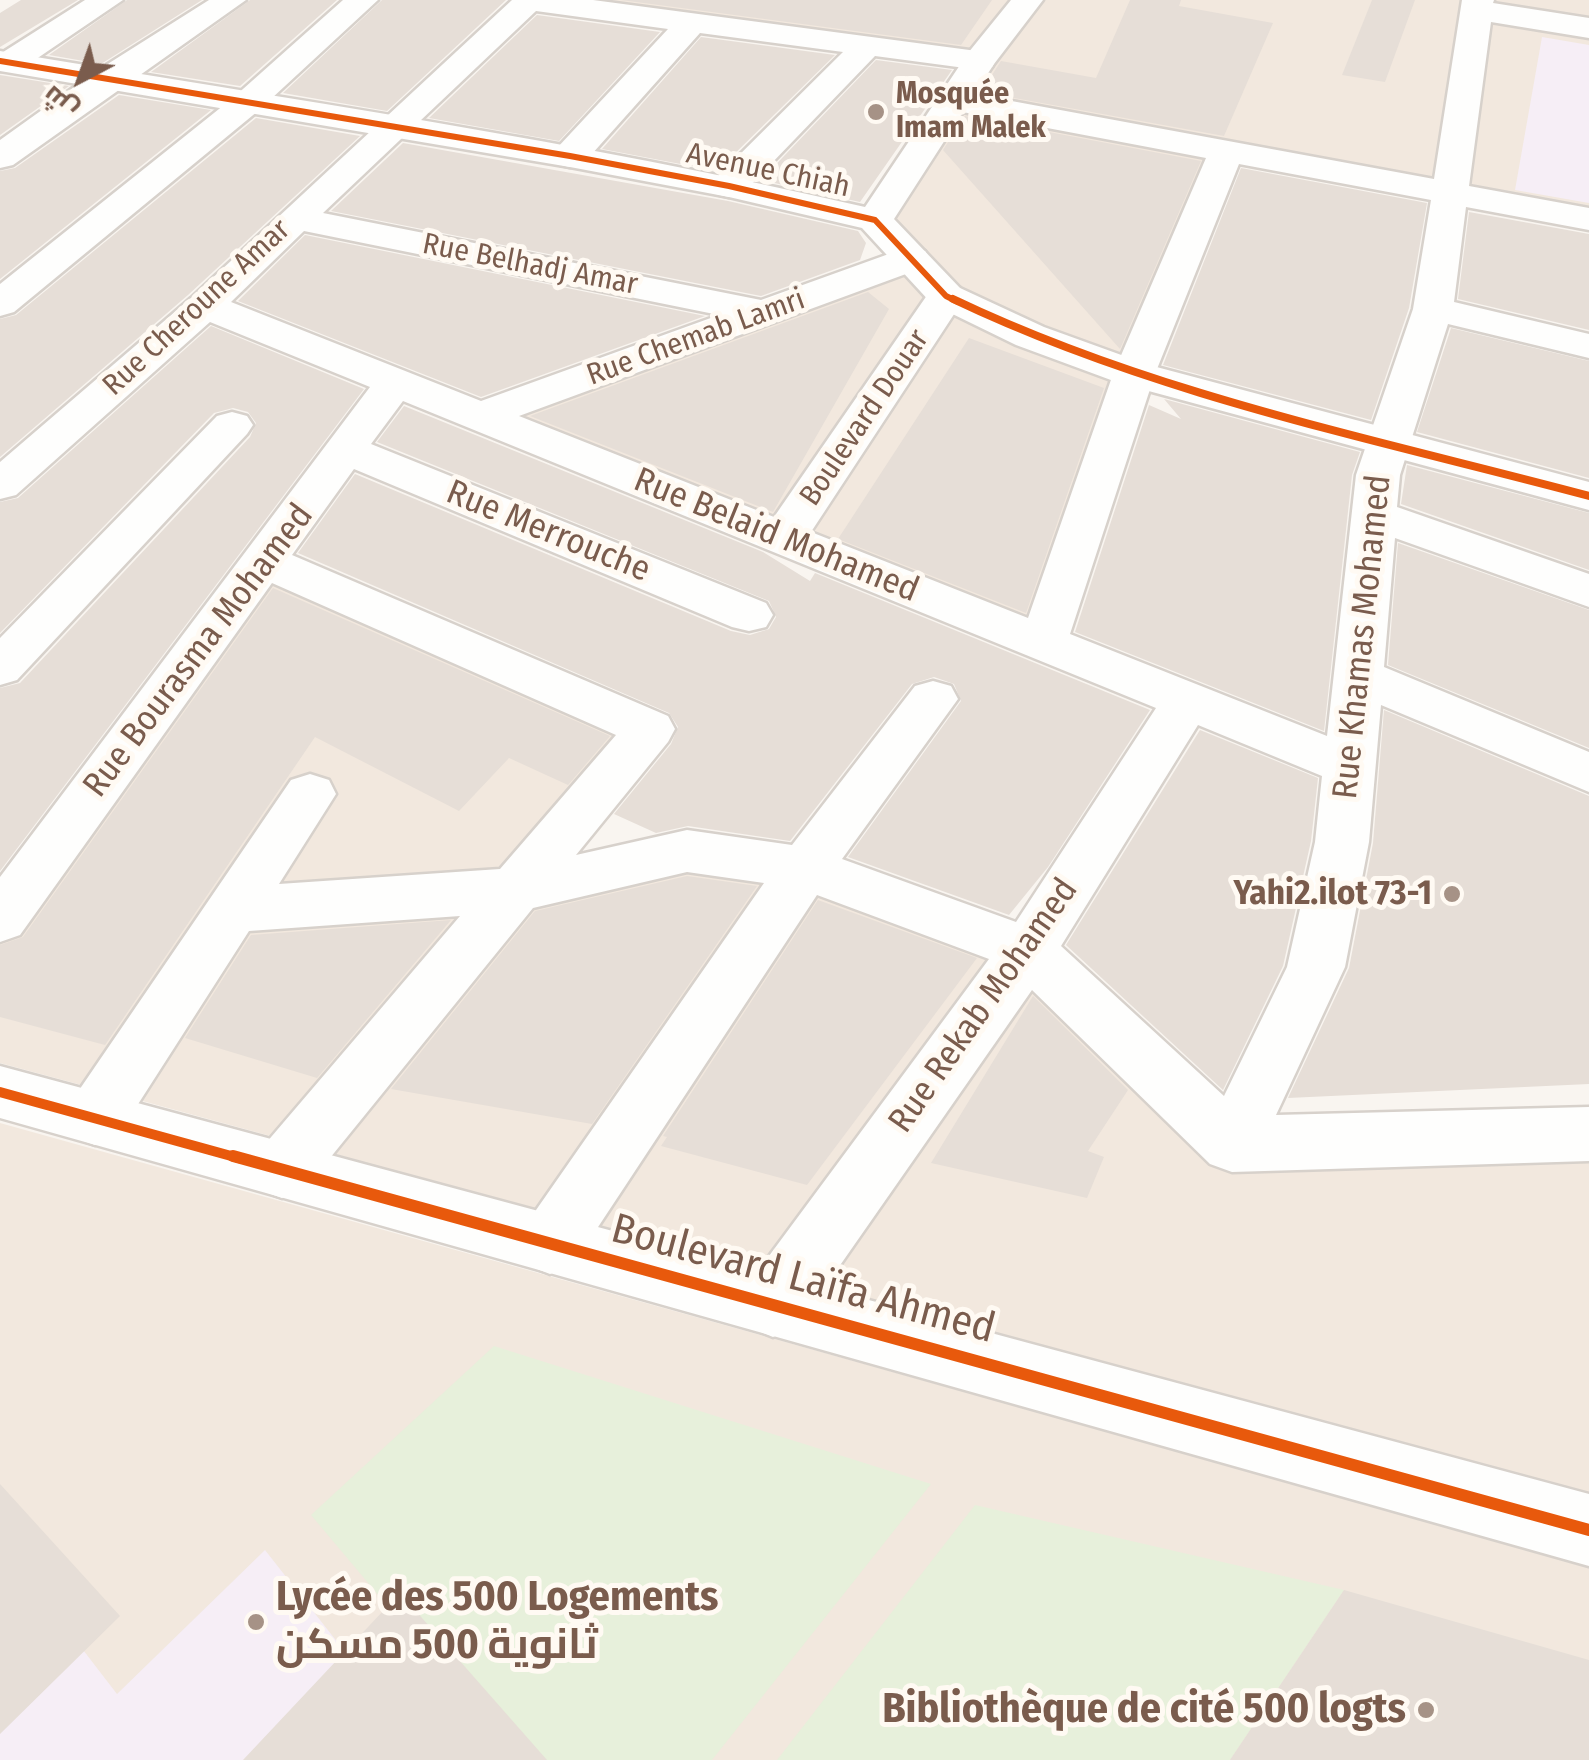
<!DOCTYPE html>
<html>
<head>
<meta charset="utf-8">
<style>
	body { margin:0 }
	#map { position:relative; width:1589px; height:1760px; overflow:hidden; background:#f9f5f0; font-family:"Fira Sans Condensed",Cairo,sans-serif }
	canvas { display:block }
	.north { position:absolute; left:30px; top:30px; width:100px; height:100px; -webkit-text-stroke:8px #fffaf3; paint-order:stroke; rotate:221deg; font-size:28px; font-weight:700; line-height:40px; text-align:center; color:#7a5c4d }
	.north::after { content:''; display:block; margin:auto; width:35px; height:45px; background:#7a5c4d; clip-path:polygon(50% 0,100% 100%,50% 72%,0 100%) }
</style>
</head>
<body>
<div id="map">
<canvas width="1589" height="1760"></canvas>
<div class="north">ش</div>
</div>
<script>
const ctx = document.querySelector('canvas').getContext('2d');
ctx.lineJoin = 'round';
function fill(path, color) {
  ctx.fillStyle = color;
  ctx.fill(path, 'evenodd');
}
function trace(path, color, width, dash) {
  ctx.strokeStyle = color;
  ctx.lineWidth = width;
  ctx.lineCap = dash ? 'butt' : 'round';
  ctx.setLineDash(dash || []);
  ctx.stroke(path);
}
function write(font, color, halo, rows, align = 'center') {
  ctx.font = font + ' "Fira Sans Condensed",Cairo,sans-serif';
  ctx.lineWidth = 10;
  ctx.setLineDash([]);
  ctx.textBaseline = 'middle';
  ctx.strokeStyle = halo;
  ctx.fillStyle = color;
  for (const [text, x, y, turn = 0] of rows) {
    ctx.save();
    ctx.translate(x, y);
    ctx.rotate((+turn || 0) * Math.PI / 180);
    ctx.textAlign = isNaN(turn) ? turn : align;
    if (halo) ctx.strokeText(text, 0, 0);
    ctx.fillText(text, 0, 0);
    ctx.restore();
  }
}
fill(new Path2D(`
	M560 0H1010L967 53Z
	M1042 0H1467L1437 186 970 99Z
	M1488 0H1589V24L1487 8Z
	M1485 16 1589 32V213L1460 190Z
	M964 108 1213 155 1127 358 1040 328 961 290 895 220Z
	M902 270 930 302 778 526 504 416Z
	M949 311 1117 381 1033 628 801 536Z
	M271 575 630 732 510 877 262 895 96 1089 0 1063V943Z
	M687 864 780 878 549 1214 321 1150 528 901Z
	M812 886 1003 957 770 1273 587 1223Z
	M486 905 285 1140 128 1097 243 922Z
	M1030 975 1220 1156 1589 1151V1495L811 1284Z
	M0 1123 1589 1566V1760H0Z`), '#f2e8de');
fill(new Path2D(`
	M1542 37 1589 45V203L1515 190Z
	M0 1542 117 1694 265 1550 430 1760H0Z`), '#f6eef6');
fill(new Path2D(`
	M494 1346 931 1484 712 1760H517L311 1515Z
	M975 1505 1344 1590 1230 1760H777Z`), '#e7f0db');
fill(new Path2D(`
	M21 0H78L0 47V13Z
	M127 0H202L101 64 49 55Z
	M250 0H337L240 86 151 72Z
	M382 0H506L387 111 283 93Z
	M621 0H992L961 45Z
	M1130 0H1181L1179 6 1273 23 1224 136 981 92 1001 61 1096 78Z
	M1372 0H1415L1385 82 1342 75Z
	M537 15 660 32 559 141 429 118Z
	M701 37 835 55 717 171 602 149Z
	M876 60 952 70 860 202 761 180Z
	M0 75 69 86 0 135Z
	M119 95 211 110 0 279V171L15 168Z
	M965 116 1201 161 1120 349 943 150Z
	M256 118 360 136 188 295 0 457V319L16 315Z
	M403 143 728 201 858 231 866 243 860 260 761 296 331 211Z
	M1241 168 1427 203 1409 308 1371 420 1163 365Z
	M1469 212 1589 234V330L1458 299Z
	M305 235 705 316 481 397 238 301Z
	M868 292 889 309 773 512 530 416Z
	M211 326 364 389 0 871V688L20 683 250 437 256 423 248 412 233 408 214 413 0 633V502L18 498Z
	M1451 328 1589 361V478L1417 432Z
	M969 338 1104 388 1026 613 838 539Z
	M1164 399 1360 452 1352 475 1324 731 1075 632 1149 405 1181 419Z
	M404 406 763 552 810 581 815 573 1150 710 1048 867 1009 915 848 857 961 701 954 684 934 677 912 684 790 841 688 826 656 833 614 814 671 744 678 727 669 713 298 553 355 474 731 631 750 635 769 629 776 617 769 601 377 442Z
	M1407 465 1589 513V570L1401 504Z
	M1398 543 1589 610V748L1388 665Z
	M273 588 610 736 568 785 509 758 459 811 315 737 105 1045 0 1017V945L23 937Z
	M1384 710 1589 796V1084L1288 1098 1349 968 1373 843Z
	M1200 730 1318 778 1311 841 1283 966 1223 1090 1066 945Z
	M687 876 757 886 592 1124 391 1089 535 911Z
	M818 900 977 958 807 1185 661 1146 667 1137 663 1136Z
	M451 920 317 1078 185 1038 251 935Z
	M1033 996 1128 1090 1088 1151 1104 1157 1087 1198 931 1163Z
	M0 1484 120 1616 0 1734Z
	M1344 1590 1589 1660V1760H1230Z
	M400 1593 547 1760H243Z`), '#e6ded7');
const minor = new Path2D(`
	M85 0H123L20 70 0 71V54Z
	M209 0H246L13 165 0 168V140L95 72Z
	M343 0H378L258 111 14 312 0 316V284L234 97Z
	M512 0H593L992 53 996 60 992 67 980 70 875 56 742 194 729 197 716 194 711 186 716 178 843 52 700 33 583 164 570 167 557 164 552 156 557 148 668 29 536 11 323 213 761 300 897 251 911 248 925 251 930 259 925 267 519 416 774 517 932 288 946 284 960 288 966 296 811 532 1028 618 1113 374 1206 158 952 110 940 107 935 100 940 93 952 90 1434 179 1462 0H1494L1493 3 1589 18V38L1491 22 1469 186 1589 208V230L1466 207 1454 302 1589 334V358L1448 324 1400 475 1397 507 1589 574V607L1395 538 1384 667 1589 752V792L1381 705 1369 842 1345 967 1276 1115 1589 1107V1161L1232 1172 1210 1164 1032 990 797 1327 773 1337 749 1327 740 1305 749 1283 989 959 817 895 573 1265 550 1274 527 1265 518 1244 527 1223 764 883 687 872 533 908 304 1190 282 1198 260 1190 251 1170 260 1150 460 916 249 931 117 1137 95 1145 73 1137 64 1118 73 1099 291 780 310 774 329 780 336 794 279 884 500 869 616 735 272 583 20 935 0 942V877L370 387 210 322 16 495 0 499V462L191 298ZM1239 164 1431 200 1413 309 1356 475 1327 736 1070 634 1155 374ZM304 231 719 315 481 401 231 302ZM403 401 1156 708 1016 922 842 859 958 699 951 686 933 681 915 686 792 845 687 830 576 855 668 742 675 729 668 716 292 555 354 469 732 627 749 631 766 627 773 615 766 603 371 444ZM1198 725 1322 776 1315 842 1287 967 1224 1096 1061 946Z
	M232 412 247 416 253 425 247 434 17 680 0 685V638L217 416Z`);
const tertiary = new Path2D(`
	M1011 0H1043L994 64 894 219 960 288 1044 327 1149 365 1589 482V510L1119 383 1016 345 932 304 862 228 729 197 570 167 0 71V51C289 99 580 141 865 207L968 53Z
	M0 1066 1589 1494V1566L0 1118Z`);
trace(minor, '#d7d1cb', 5);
trace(tertiary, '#d7d1cb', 5);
fill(minor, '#fefefd');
fill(tertiary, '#fefefd');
trace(new Path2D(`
	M0 61 570 156 729 186 875 220 946 296 958 302`), '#e8590c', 6);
trace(new Path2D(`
	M953 299C1154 395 1375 439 1589 496`), '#e8590c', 8);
trace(new Path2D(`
	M0 1092 242 1159`), '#e8590c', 10);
trace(new Path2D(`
	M233 1156 1589 1530`), '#e8590c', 12);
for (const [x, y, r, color] of [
	[876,112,10,"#a69286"],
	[1452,894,10,"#a69286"],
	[256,1622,10,"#a69286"],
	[1426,1710,10,"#a69286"]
]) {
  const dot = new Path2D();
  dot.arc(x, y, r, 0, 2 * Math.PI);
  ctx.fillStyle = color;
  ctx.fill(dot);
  trace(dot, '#fffaf3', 4);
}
write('bold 30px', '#7a5c4d', '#fffaf3', [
	["Mosquée",896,95],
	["Imam Malek",896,129]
], 'left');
write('30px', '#7a5c4d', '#fffaf3', [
	["Avenue Chiah",768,171,12],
	["Rue Belhadj Amar",530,265,11],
	["Rue Cheroune Amar",197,308,-43],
	["Rue Chemab Lamri",696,338,-20],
	["Boulevard Douar",865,418,-56]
]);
write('35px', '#7a5c4d', '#fffaf3', [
	["Rue Merrouche",548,532,22],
	["Rue Belaid Mohamed",776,536,22],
	["Rue Khamas Mohamed",1363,637,-84],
	["Rue Bourasma Mohamed",199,651,-53],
	["Rue Rekab Mohamed",984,1006,-55]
]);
write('bold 35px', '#7a5c4d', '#fffaf3', [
	["Yahi2.ilot 73-1",1432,894]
], 'right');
write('42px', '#7a5c4d', '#fffaf3', [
	["Boulevard Laïfa Ahmed",803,1280,15]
]);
write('bold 42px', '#7a5c4d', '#fffaf3', [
	["Lycée des 500 Logements",276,1598],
	["ثانوية 500 مسكن",276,1646],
	["Bibliothèque de cité 500 logts",1406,1710,"right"]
], 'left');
</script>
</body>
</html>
